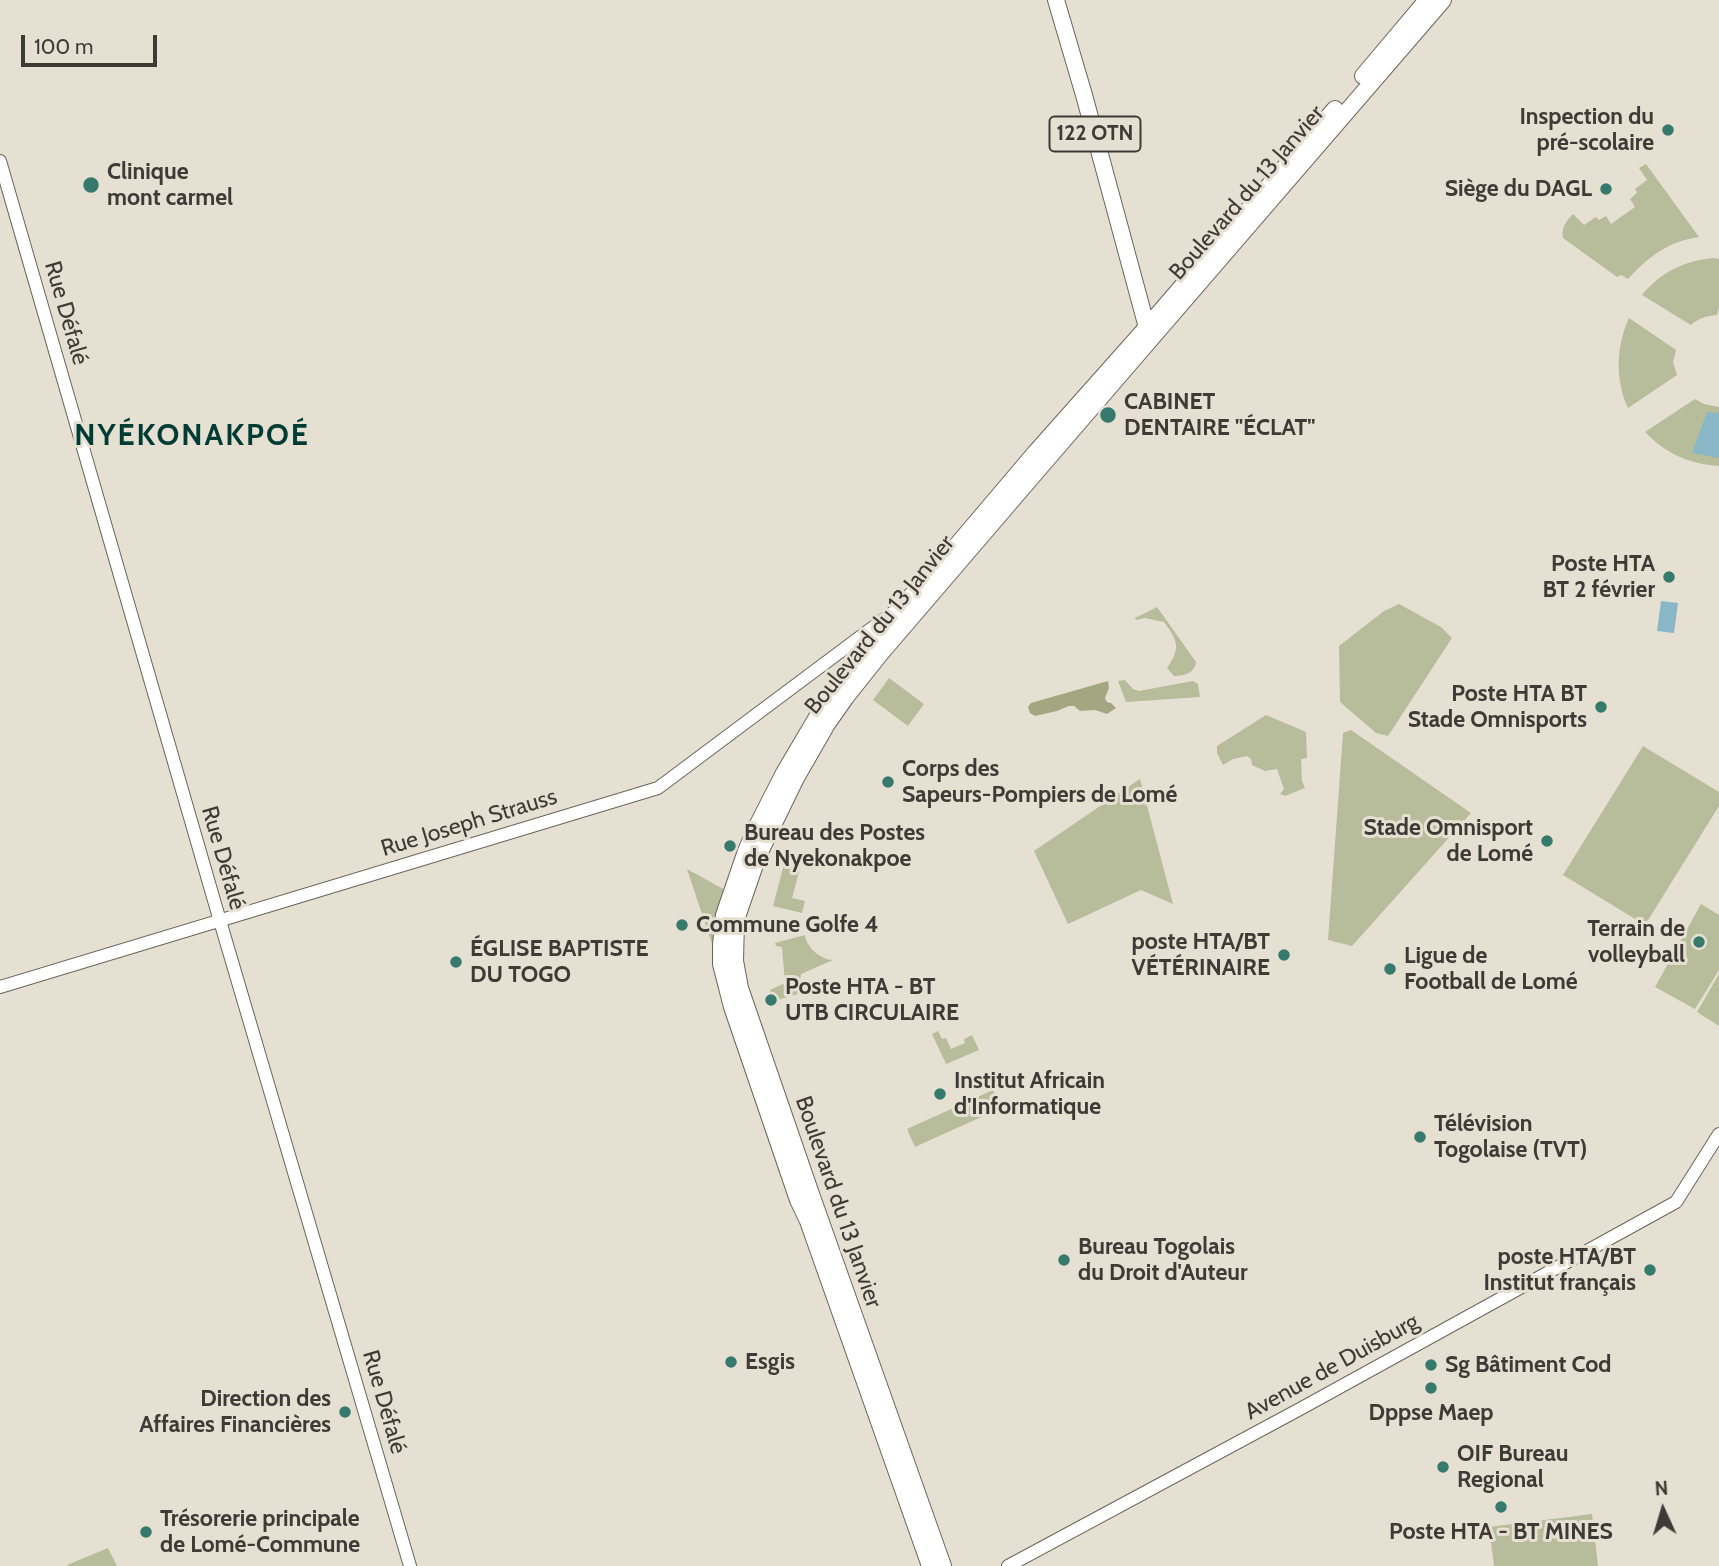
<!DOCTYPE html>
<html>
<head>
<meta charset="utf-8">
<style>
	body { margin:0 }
	#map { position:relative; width:1719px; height:1566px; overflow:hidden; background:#e6e0d3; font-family:Cabin,sans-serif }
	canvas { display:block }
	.north { position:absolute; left:1628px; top:1475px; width:70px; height:70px; -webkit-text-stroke:5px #e6e0d3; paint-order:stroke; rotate:356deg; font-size:19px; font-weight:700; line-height:28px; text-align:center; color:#3e3b36 }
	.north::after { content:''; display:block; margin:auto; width:24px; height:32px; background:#3e3b36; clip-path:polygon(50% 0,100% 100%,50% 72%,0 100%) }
	.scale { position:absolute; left:21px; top:35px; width:136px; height:32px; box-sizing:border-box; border:4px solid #3e3b36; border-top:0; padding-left:9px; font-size:21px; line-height:24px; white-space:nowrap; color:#3e3b36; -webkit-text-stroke:5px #e6e0d3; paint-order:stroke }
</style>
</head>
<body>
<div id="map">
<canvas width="1719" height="1566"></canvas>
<div class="north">N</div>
<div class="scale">100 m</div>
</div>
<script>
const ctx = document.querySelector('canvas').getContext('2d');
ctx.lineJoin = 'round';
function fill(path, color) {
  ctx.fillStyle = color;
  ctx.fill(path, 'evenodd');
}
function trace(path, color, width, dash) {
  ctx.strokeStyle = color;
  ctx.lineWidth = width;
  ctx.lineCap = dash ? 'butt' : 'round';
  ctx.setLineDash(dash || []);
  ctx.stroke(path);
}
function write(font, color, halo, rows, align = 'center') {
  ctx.font = font + ' Cabin,sans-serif';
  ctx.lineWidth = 6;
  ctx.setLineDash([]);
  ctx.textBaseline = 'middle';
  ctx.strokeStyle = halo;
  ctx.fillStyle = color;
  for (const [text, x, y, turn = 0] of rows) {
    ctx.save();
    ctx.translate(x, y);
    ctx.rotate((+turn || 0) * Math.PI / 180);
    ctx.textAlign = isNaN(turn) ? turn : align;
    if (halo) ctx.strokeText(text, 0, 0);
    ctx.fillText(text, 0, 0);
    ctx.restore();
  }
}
fill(new Path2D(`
	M1646 164 1699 237C1669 241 1648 257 1628 279L1621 275 1617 277 1563 238C1561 228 1566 221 1573 214L1584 225 1596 217 1599 220 1606 216 1611 224 1635 207 1630 199 1637 193 1635 189 1647 180 1639 168Z
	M1713 258 1719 259V307L1717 315C1706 316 1699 318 1691 325L1642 295C1661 272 1684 261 1713 258Z
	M1629 318 1676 350 1673 362 1677 375 1628 408C1615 380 1616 346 1629 318Z
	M1695 399 1704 404 1719 407V466C1689 464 1665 453 1645 432Z
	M1399 604 1441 627 1452 638 1388 736 1376 733 1340 702 1339 646 1384 611Z
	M1157 607 1196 662C1195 673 1184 676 1174 676L1167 668C1181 648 1178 641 1164 622L1145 618 1136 620 1135 618Z
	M889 678 924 704 908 726 873 700Z
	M1125 680 1133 689 1139 691 1193 681 1198 684 1200 697 1126 702 1118 681Z
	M1266 715 1306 732 1307 758 1301 759 1302 781 1305 788 1285 796 1280 794 1284 789 1277 769 1265 771 1252 765 1251 759 1247 756 1233 759 1223 765 1217 753V746Z
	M1351 730 1471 813 1352 946 1328 940 1343 733Z
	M1643 746 1719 792V806L1645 925 1563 875Z
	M1140 779 1173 904 1141 890 1068 924 1034 851Z
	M787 853 803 857 792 898 805 901 802 913 773 906Z
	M687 869 725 890C717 909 714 926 713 947Z
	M1701 904 1719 915V970L1695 1009 1655 987Z
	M805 935C806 947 821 960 833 960L801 974 798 994 774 1001 770 990 785 983 782 947 776 946 775 943Z
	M1719 974V1026L1697 1012Z
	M938 1031 942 1039 946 1038 951 1049 965 1043 964 1039 972 1035 979 1050 946 1064 932 1034Z
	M993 1090 1001 1108 915 1147 907 1129Z
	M1592 1514 1598 1566H1494L1489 1527Z
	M108 1548 117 1566H68L67 1565Z`), '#b7bc9a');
fill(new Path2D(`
	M1108 681 1109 688 1105 698 1107 702 1111 703 1116 708 1107 714 1095 710 1080 711 1074 706H1069L1057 711 1035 716 1030 713 1028 707 1031 703Z`), '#a2a781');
fill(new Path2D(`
	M1707 412 1719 413V458L1692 453Z
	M1661 601 1678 603 1674 633 1657 631Z`), '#8ab7c7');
const tertiary = new Path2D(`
	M0 161 220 921 410 1566
	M0 987 658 788 892 613
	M1008 1566 1300 1409 1676 1202 1719 1134`);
const trunk = new Path2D(`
	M1056 0 1084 95 1149 335
	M1363 76 1427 0
	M930 1566 808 1221 798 1200 732 1007 721 964V945L724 915 746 851 757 826 784 773 817 717 853 667 903 605 957 545 1035 453 1147 327 1335 109
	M943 1566 811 1194 740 988 735 961 736 920 758 856 796 778 827 724 846 697 881 653 1037 471 1443 0`);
trace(tertiary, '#6a655a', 14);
trace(trunk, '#6a655a', 18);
trace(tertiary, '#fff', 12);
trace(trunk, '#fff', 16);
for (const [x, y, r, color] of [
	[1668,130,7,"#367a6d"],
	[91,185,9,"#367a6d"],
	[1606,189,7,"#367a6d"],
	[1108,415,9,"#367a6d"],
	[1669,577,7,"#367a6d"],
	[1601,707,7,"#367a6d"],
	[888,782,7,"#367a6d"],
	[1547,841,7,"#367a6d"],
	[730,846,7,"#367a6d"],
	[682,925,7,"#367a6d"],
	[1699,942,7,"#367a6d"],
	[1284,955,7,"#367a6d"],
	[456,962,7,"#367a6d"],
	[1390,969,7,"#367a6d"],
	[771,1000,7,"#367a6d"],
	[940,1094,7,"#367a6d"],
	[1420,1137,7,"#367a6d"],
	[1064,1260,7,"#367a6d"],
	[1650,1270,7,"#367a6d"],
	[731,1362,7,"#367a6d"],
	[1431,1365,7,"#367a6d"],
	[1431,1388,7,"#367a6d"],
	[345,1412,7,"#367a6d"],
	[1443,1467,7,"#367a6d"],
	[1501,1507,7,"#367a6d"],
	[146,1532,7,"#367a6d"]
]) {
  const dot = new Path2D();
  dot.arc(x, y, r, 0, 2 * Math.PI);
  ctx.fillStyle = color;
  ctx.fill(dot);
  trace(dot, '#e6e0d3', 2.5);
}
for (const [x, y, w] of [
	[1095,134,91]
]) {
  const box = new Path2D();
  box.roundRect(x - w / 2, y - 17.5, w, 35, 5);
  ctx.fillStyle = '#e6e0d3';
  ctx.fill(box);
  trace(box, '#3e3b36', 2);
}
write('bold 21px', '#3e3b36', null, [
	["122 OTN",1095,134]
]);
write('bold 23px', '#3e3b36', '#e6e0d3', [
	["Inspection du",1654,117,"right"],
	["pré-scolaire",1654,143,"right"],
	["Clinique",107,172],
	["mont carmel",107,198],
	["Siège du DAGL",1592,189,"right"],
	["CABINET",1124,402],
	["DENTAIRE \"ÉCLAT\"",1124,428],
	["Poste HTA",1655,564,"right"],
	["BT 2 février",1655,590,"right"],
	["Poste HTA BT",1587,694,"right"],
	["Stade Omnisports",1587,720,"right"],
	["Corps des",902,769],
	["Sapeurs-Pompiers de Lomé",902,795],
	["Stade Omnisport",1533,828,"right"],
	["de Lomé",1533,854,"right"],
	["Bureau des Postes",744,833],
	["de Nyekonakpoe",744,859],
	["Commune Golfe 4",696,925],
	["Terrain de",1685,929,"right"],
	["volleyball",1685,955,"right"],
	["poste HTA/BT",1270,942,"right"],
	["VÉTÉRINAIRE",1270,968,"right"],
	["ÉGLISE BAPTISTE",470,949],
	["DU TOGO",470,975],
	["Ligue de",1404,956],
	["Football de Lomé",1404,982],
	["Poste HTA - BT",785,987],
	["UTB CIRCULAIRE",785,1013],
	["Institut Africain",954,1081],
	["d'Informatique",954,1107],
	["Télévision",1434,1124],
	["Togolaise (TVT)",1434,1150],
	["Bureau Togolais",1078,1247],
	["du Droit d'Auteur",1078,1273],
	["poste HTA/BT",1636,1257,"right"],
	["Institut français",1636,1283,"right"],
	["Esgis",745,1362],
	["Sg Bâtiment Cod",1445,1365],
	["Direction des",331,1399,"right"],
	["Affaires Financières",331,1425,"right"],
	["Dppse Maep",1431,1413,"center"],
	["OIF Bureau",1457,1454],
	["Regional",1457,1480],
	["Trésorerie principale",160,1519],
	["de Lomé-Commune",160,1545],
	["Poste HTA - BT MINES",1501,1532,"center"]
], 'left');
write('23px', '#3e3b36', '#e6e0d3', [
	["Boulevard du 13 Janvier",1247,193,-49],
	["Rue Défalé",66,313,74],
	["Boulevard du 13 Janvier",880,625,-51],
	["Rue Joseph Strauss",469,823,-17],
	["Rue Défalé",223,858,74],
	["Boulevard du 13 Janvier",838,1202,71],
	["Avenue de Duisburg",1332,1367,-29],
	["Rue Défalé",384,1402,74]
]);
ctx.letterSpacing = '2px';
write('bold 30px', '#003c33', '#e6e0d3', [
	["NYÉKONAKPOÉ",192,436]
]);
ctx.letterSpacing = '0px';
</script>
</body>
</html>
